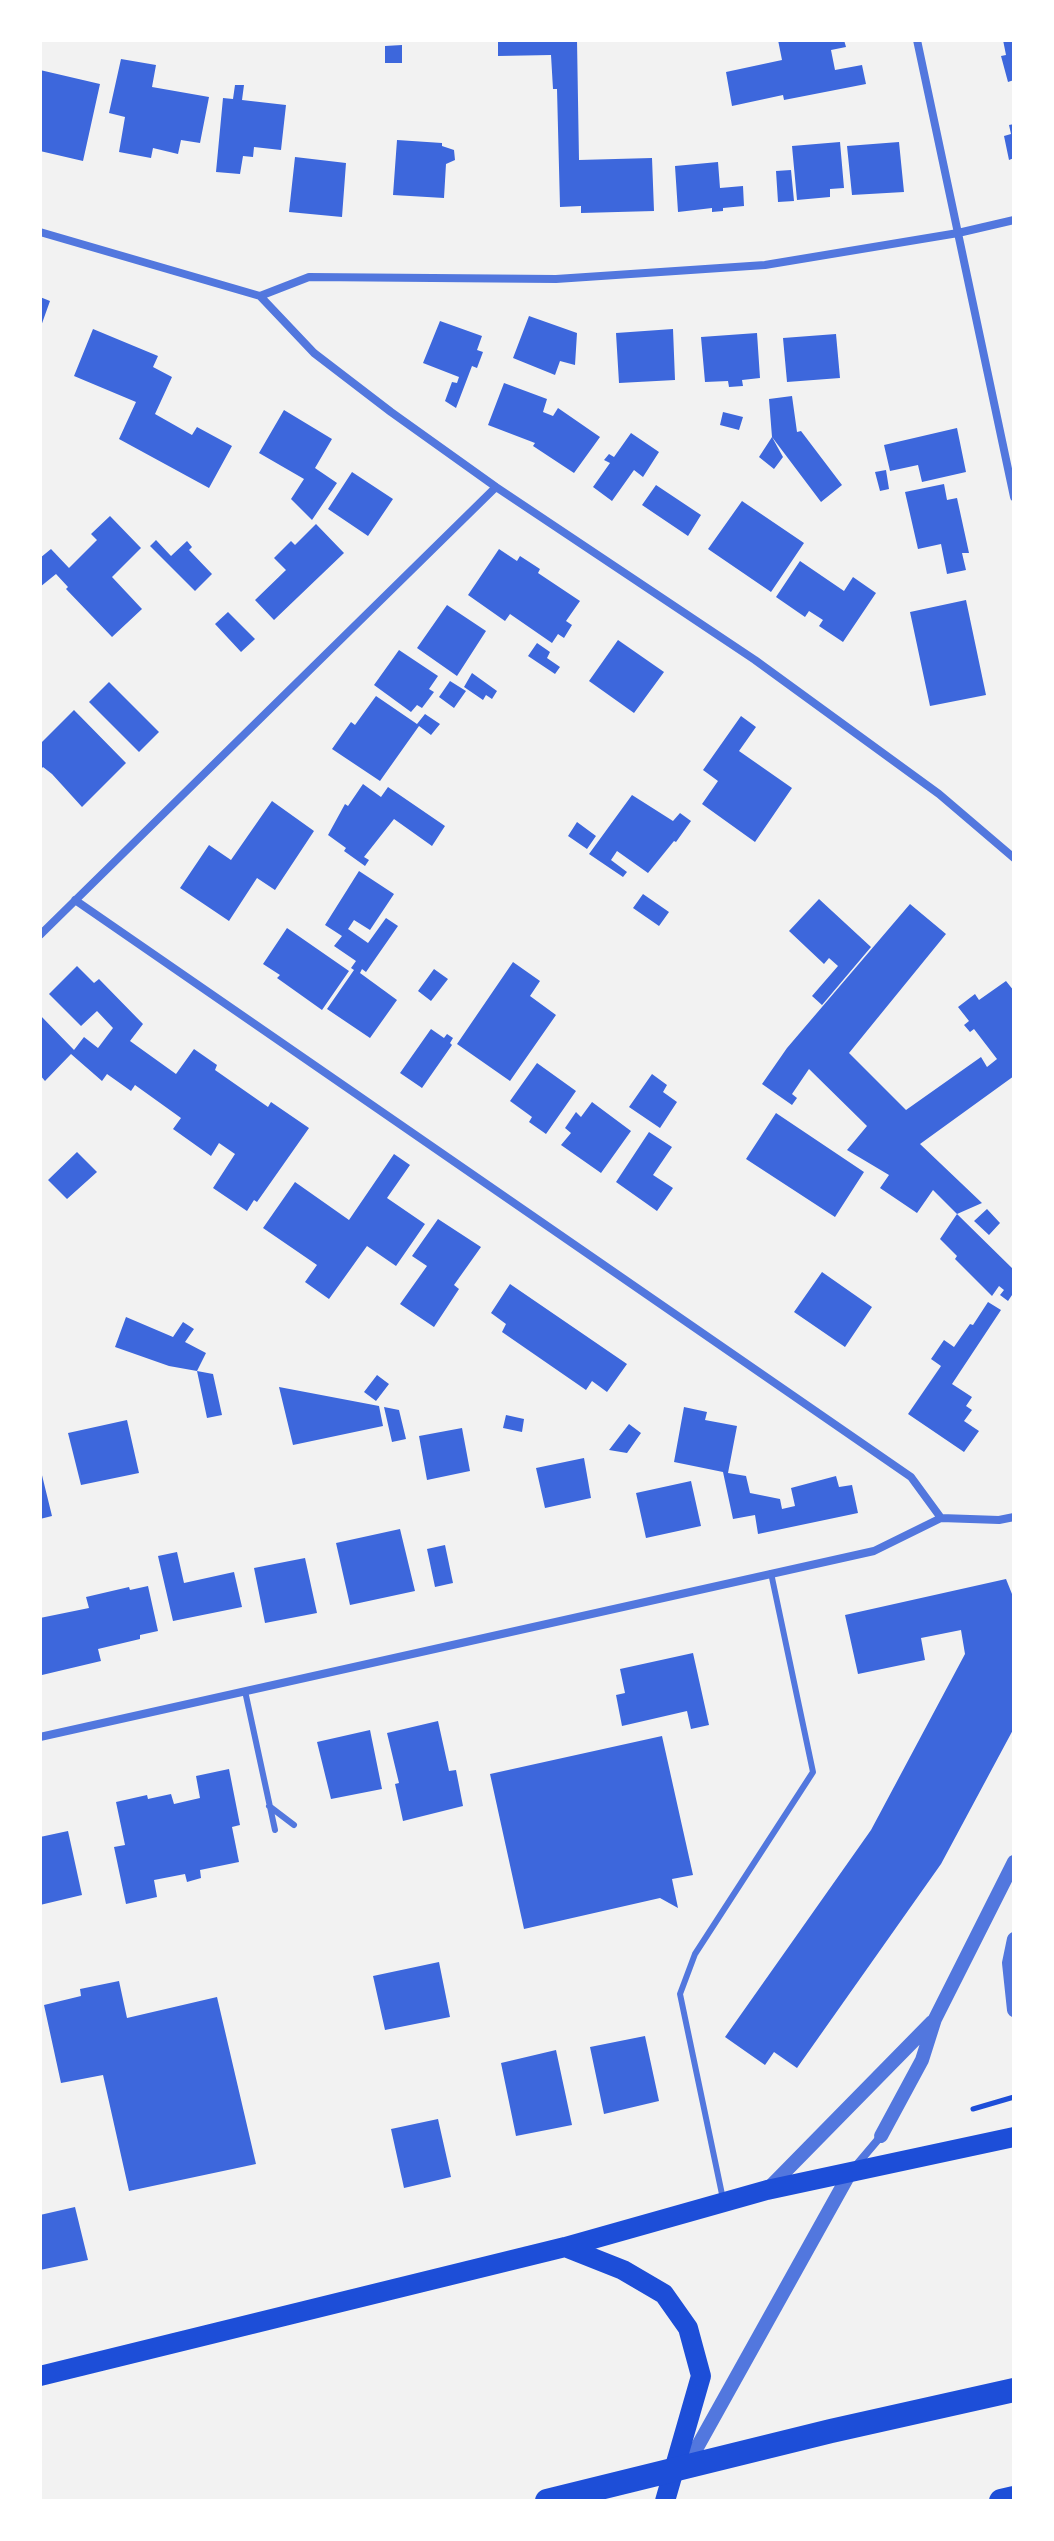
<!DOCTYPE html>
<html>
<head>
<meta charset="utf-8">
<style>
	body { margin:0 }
	#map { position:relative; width:1054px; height:2541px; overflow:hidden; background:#f2f2f2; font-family:"Crimson Pro",serif }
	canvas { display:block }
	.frame { position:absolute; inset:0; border:42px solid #fff; pointer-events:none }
</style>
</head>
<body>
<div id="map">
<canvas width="1054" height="2541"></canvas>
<div class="frame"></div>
</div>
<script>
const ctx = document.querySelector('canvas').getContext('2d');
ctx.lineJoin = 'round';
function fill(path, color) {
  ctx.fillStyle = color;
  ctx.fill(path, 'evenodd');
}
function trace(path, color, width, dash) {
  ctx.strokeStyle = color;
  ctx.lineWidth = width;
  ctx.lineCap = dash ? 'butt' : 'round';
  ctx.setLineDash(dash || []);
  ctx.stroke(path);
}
fill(new Path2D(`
	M498 40H577L579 160 652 158 654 211 581 213V206L560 207 557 89H553L551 55 498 56Z
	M778 40H844L846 47 831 50 835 70 862 65 866 84 784 100 783 95 732 106 726 72 782 60Z
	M1003 40H1014V80L1008 82 1001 56 1006 55Z
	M402 45V63H385V46Z
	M121 59 156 65 152 87 209 97 200 143 181 140 178 154 153 148 151 158 119 152 125 117 109 113Z
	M40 70 100 84 83 161 40 151Z
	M235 85H244L242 100 286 105 281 150 254 147 253 157 243 156 240 174 216 172 223 98 233 99Z
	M1014 124V158L1009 160 1004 136 1011 134 1009 125Z
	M397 140 442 143V146L454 150 455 160 446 164 444 198 393 195Z
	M840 142 844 188 830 189V197L797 200 792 146Z
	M899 142 904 192 852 195 847 146Z
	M295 157 346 163 342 217 289 212Z
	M718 162 720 188 743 186 744 206 723 208V211L712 212V208L678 212 675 166Z
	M791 170 794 201 778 202 776 171Z
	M40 297 50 301 40 329Z
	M529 316 577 333 575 365 560 361 555 375 513 358Z
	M440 321 482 336 477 350 483 352 477 368 472 366 456 408 445 401 452 382 457 383 459 377 423 363Z
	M93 329 158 356 153 367 172 377 155 414 192 435 197 427 232 446 209 488 119 439 136 402 74 376Z
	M673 329 675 380 619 383 616 333Z
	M757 333 760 378 742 380 743 386 729 387 728 381 705 382 701 337Z
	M836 334 840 378 787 382 783 338Z
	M504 383 547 399 543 412 553 416 558 408 600 437 574 473 533 446 535 443 488 425Z
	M792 396 797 432 801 431 842 485 821 502 772 437 783 457 774 469 759 457 772 437 769 399Z
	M284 410 332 439 315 468 337 483 312 520 291 499 304 479 259 453Z
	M723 412 743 417 739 430 720 425Z
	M957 428 966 472 922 482 918 465 890 471 884 445Z
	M631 433 659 452 643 477 634 470 612 501 593 487 610 463 604 460 609 454 614 457Z
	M886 470 889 489 880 491 875 472Z
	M352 472 393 499 368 536 328 509Z
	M944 484 947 500 957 498 969 553H962L966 570 947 574 941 544 918 549 905 492Z
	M656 485 701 515 688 536 642 505Z
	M742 501 804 543 771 592 708 549Z
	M110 516 141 548 112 577 142 609 112 637 66 589 68 587 56 574 40 587V558L51 549 69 568 97 540 91 534Z
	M316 524 344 553 274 620 255 600 286 570 274 558 291 541 295 545Z
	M156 540 171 556 187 541 192 547 189 550 212 574 195 591 150 546Z
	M499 549 517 561 520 556 540 569 538 573 580 601 566 621 572 625 564 638 558 634 552 643 510 614 505 621 468 595Z
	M800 561 844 591 853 577 876 593 843 642 819 626 823 620 809 611 805 617 776 597Z
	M966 600 986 695 930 706 910 612Z
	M447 605 486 631 457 676 417 648Z
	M228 612 255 639 241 652 215 624Z
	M618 640 664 672 634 713 589 681Z
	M537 643 550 652 547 658 560 667 555 674 528 656Z
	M399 650 438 676 429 689 434 692 422 708 417 705 411 712 374 685Z
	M472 673 497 691 492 699 486 695 483 700 464 687Z
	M450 681 466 691 454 708 439 697Z
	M109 682 159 732 139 752 89 702Z
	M376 696 417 724 425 714 440 724 431 735 419 726 380 781 332 749 351 722 355 725Z
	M74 710 126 763 82 807 52 774 43 767 40 770V744Z
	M741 716 756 727 739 751 792 788 755 842 702 804 718 781 703 770Z
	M363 784 381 797 388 787 445 826 432 846 394 819 364 857 369 860 365 866 344 851 346 848 328 835 345 804 348 806Z
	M632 795 673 821 680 813 691 821 676 842 674 841 648 873 617 851 611 860 627 872 623 877 589 854Z
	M272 801 314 831 275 890 257 878 229 921 180 888 209 845 231 860Z
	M577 822 596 836 587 849 568 836Z
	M359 871 394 894 370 930 354 920 348 929 368 943 386 918 398 926 366 972 362 969 360 973 397 1000 370 1038 327 1009 354 970 351 968 356 961 334 946 342 936 325 925Z
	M643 894 669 912 659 926 633 908Z
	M819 899 871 947 822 1005 812 996 838 966 829 958 824 964 789 931Z
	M910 904 946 934 849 1053 906 1110 981 1057 987 1067 997 1059 974 1029 970 1032 964 1025 969 1021 958 1007 975 994 979 1000 1006 981 1014 991V1076L920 1144 982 1203 957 1214 933 1190 917 1213 880 1188 889 1175 847 1150 867 1126 809 1069 792 1094 797 1098 792 1105 762 1084 787 1048Z
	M287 928 349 971 322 1010 277 978 280 975 263 964Z
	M513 962 540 981 530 996 556 1015 510 1081 457 1044Z
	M77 966 94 983 99 979 143 1024 130 1041 176 1074 194 1049 217 1065 215 1070 268 1107 271 1102 309 1128 257 1202 254 1200 247 1211 213 1188 235 1154 219 1143 211 1156 173 1129 181 1118 135 1085 131 1091 107 1074 102 1081 71 1054 45 1081 40 1075V1015L74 1050 84 1037 98 1048 113 1028 97 1011 81 1026 49 994Z
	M434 969 448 979 431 1001 418 991Z
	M431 1029 444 1038 447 1034 453 1038 450 1043 452 1045 422 1088 400 1073Z
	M537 1063 576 1091 546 1134 529 1122 532 1117 510 1101Z
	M652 1074 667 1085 663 1092 677 1102 660 1128 629 1107Z
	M592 1102 631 1131 601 1173 561 1145 571 1133 565 1128 576 1112 581 1117Z
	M776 1113 864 1172 835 1217 746 1159Z
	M649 1132 672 1147 653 1175 673 1188 657 1211 616 1182Z
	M77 1152 97 1172 67 1199 48 1180Z
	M394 1154 410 1165 387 1198 425 1224 396 1266 367 1246 329 1299 305 1282 317 1265 263 1228 295 1182 349 1220Z
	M987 1209 1000 1223 989 1235 974 1221Z
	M957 1214 1014 1270V1292L1008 1301 1000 1295 1004 1290 999 1286 992 1296 955 1259 957 1256 940 1239Z
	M438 1219 481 1247 454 1285 459 1289 434 1327 400 1304 427 1266 412 1256Z
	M822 1272 872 1307 845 1347 794 1312Z
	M510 1284 627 1364 607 1392 592 1381 586 1390 502 1332 506 1324 491 1313Z
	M988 1302 1001 1310 952 1384 972 1397 966 1406 972 1410 964 1421 979 1431 964 1452 908 1414 941 1366 931 1359 944 1340 954 1347 970 1324 973 1325Z
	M126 1317 173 1337 183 1322 194 1329 185 1342 206 1353 197 1371 169 1366 115 1347Z
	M197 1371 213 1374 222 1415 207 1418Z
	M377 1375 389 1384 376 1401 364 1392Z
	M279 1387 379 1406 383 1426 293 1445Z
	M384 1407 399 1410 406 1439 392 1442Z
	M684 1407 707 1412 705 1420 737 1426 728 1473 746 1476 750 1493 780 1499 782 1509 795 1506 791 1488 836 1476 839 1487 852 1485 858 1513 758 1534 755 1515 733 1519 723 1472 674 1462Z
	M506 1415 524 1419 522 1432 503 1428Z
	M127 1420 139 1473 81 1485 68 1433Z
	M629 1424 641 1433 627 1453 609 1450Z
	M462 1428 470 1471 427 1480 419 1436Z
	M584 1458 591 1498 545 1508 536 1468Z
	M40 1467 52 1516 40 1519Z
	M691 1481 701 1526 646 1538 636 1493Z
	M400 1529 415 1591 350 1605 336 1543Z
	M445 1545 453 1583 435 1587 427 1549Z
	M177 1552 184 1583 234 1572 242 1607 173 1621 158 1556Z
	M305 1558 317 1613 265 1623 254 1568Z
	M1006 1579 1014 1599V1728L941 1864 797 2068 774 2052 765 2065 725 2037 871 1830 965 1654 961 1630 921 1638 925 1660 858 1674 845 1615Z
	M148 1586 158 1631 140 1635V1639L98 1649 101 1661 42 1675 40 1618 89 1608 86 1597 129 1587 130 1590Z
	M693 1653 709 1725 691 1729 687 1711 622 1726 616 1695 625 1693 620 1669Z
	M438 1721 449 1771 456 1770 463 1806 403 1821 395 1784 399 1783 387 1733Z
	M370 1730 382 1789 331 1799 317 1742Z
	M662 1736 693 1875 672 1879 678 1908 660 1898 524 1929 490 1774Z
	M229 1769 240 1825 232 1827 239 1862 200 1870 201 1878 187 1882 185 1874 154 1880 157 1897 126 1904 114 1847 125 1845 116 1802 147 1795 148 1799 171 1794 174 1804 200 1798 196 1776Z
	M68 1831 82 1895 40 1905V1837Z
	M439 1962 450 2017 385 2030 373 1976Z
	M119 1981 127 2018 217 1997 256 2164 129 2191 103 2075 61 2083 44 2005 81 1996 80 1989Z
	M645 2036 659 2101 604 2114 590 2047Z
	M556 2050 572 2125 516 2136 501 2063Z
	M438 2119 451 2177 404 2188 391 2129Z
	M75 2207 88 2260 40 2270V2215Z`), '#3d67dc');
trace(new Path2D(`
	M973 2109 1014 2097`), '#1d4ed8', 5);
trace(new Path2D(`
	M245 1691 275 1830
	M269 1806 294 1825
	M723 2199 680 1994 695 1954 813 1772 771 1573`), '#5277de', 6);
trace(new Path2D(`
	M917 40 1014 497
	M40 232 260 296 309 277 556 279 765 265 958 233 1014 220
	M260 296 314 353 391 412 496 487 755 660 939 794 1014 858
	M75 900 911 1477 941 1518
	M40 935 496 487
	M40 1737 874 1551 941 1518 999 1520 1014 1517
	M854 2168 881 2136`), '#5277de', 8);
trace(new Path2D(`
	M1014 1939 1009 1963 1014 2010
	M881 2136 922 2060 935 2019 1014 1862
	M767 2190 932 2022
	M685 2469 851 2171`), '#5277de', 14);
trace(new Path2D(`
	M565 2247 623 2270 664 2294 688 2328 701 2376 665 2501
	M40 2376 565 2247 767 2190 1014 2137`), '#1d4ed8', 20);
trace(new Path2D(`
	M547 2501 831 2431 1014 2390
	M1001 2501 1014 2498`), '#1d4ed8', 24);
</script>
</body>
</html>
